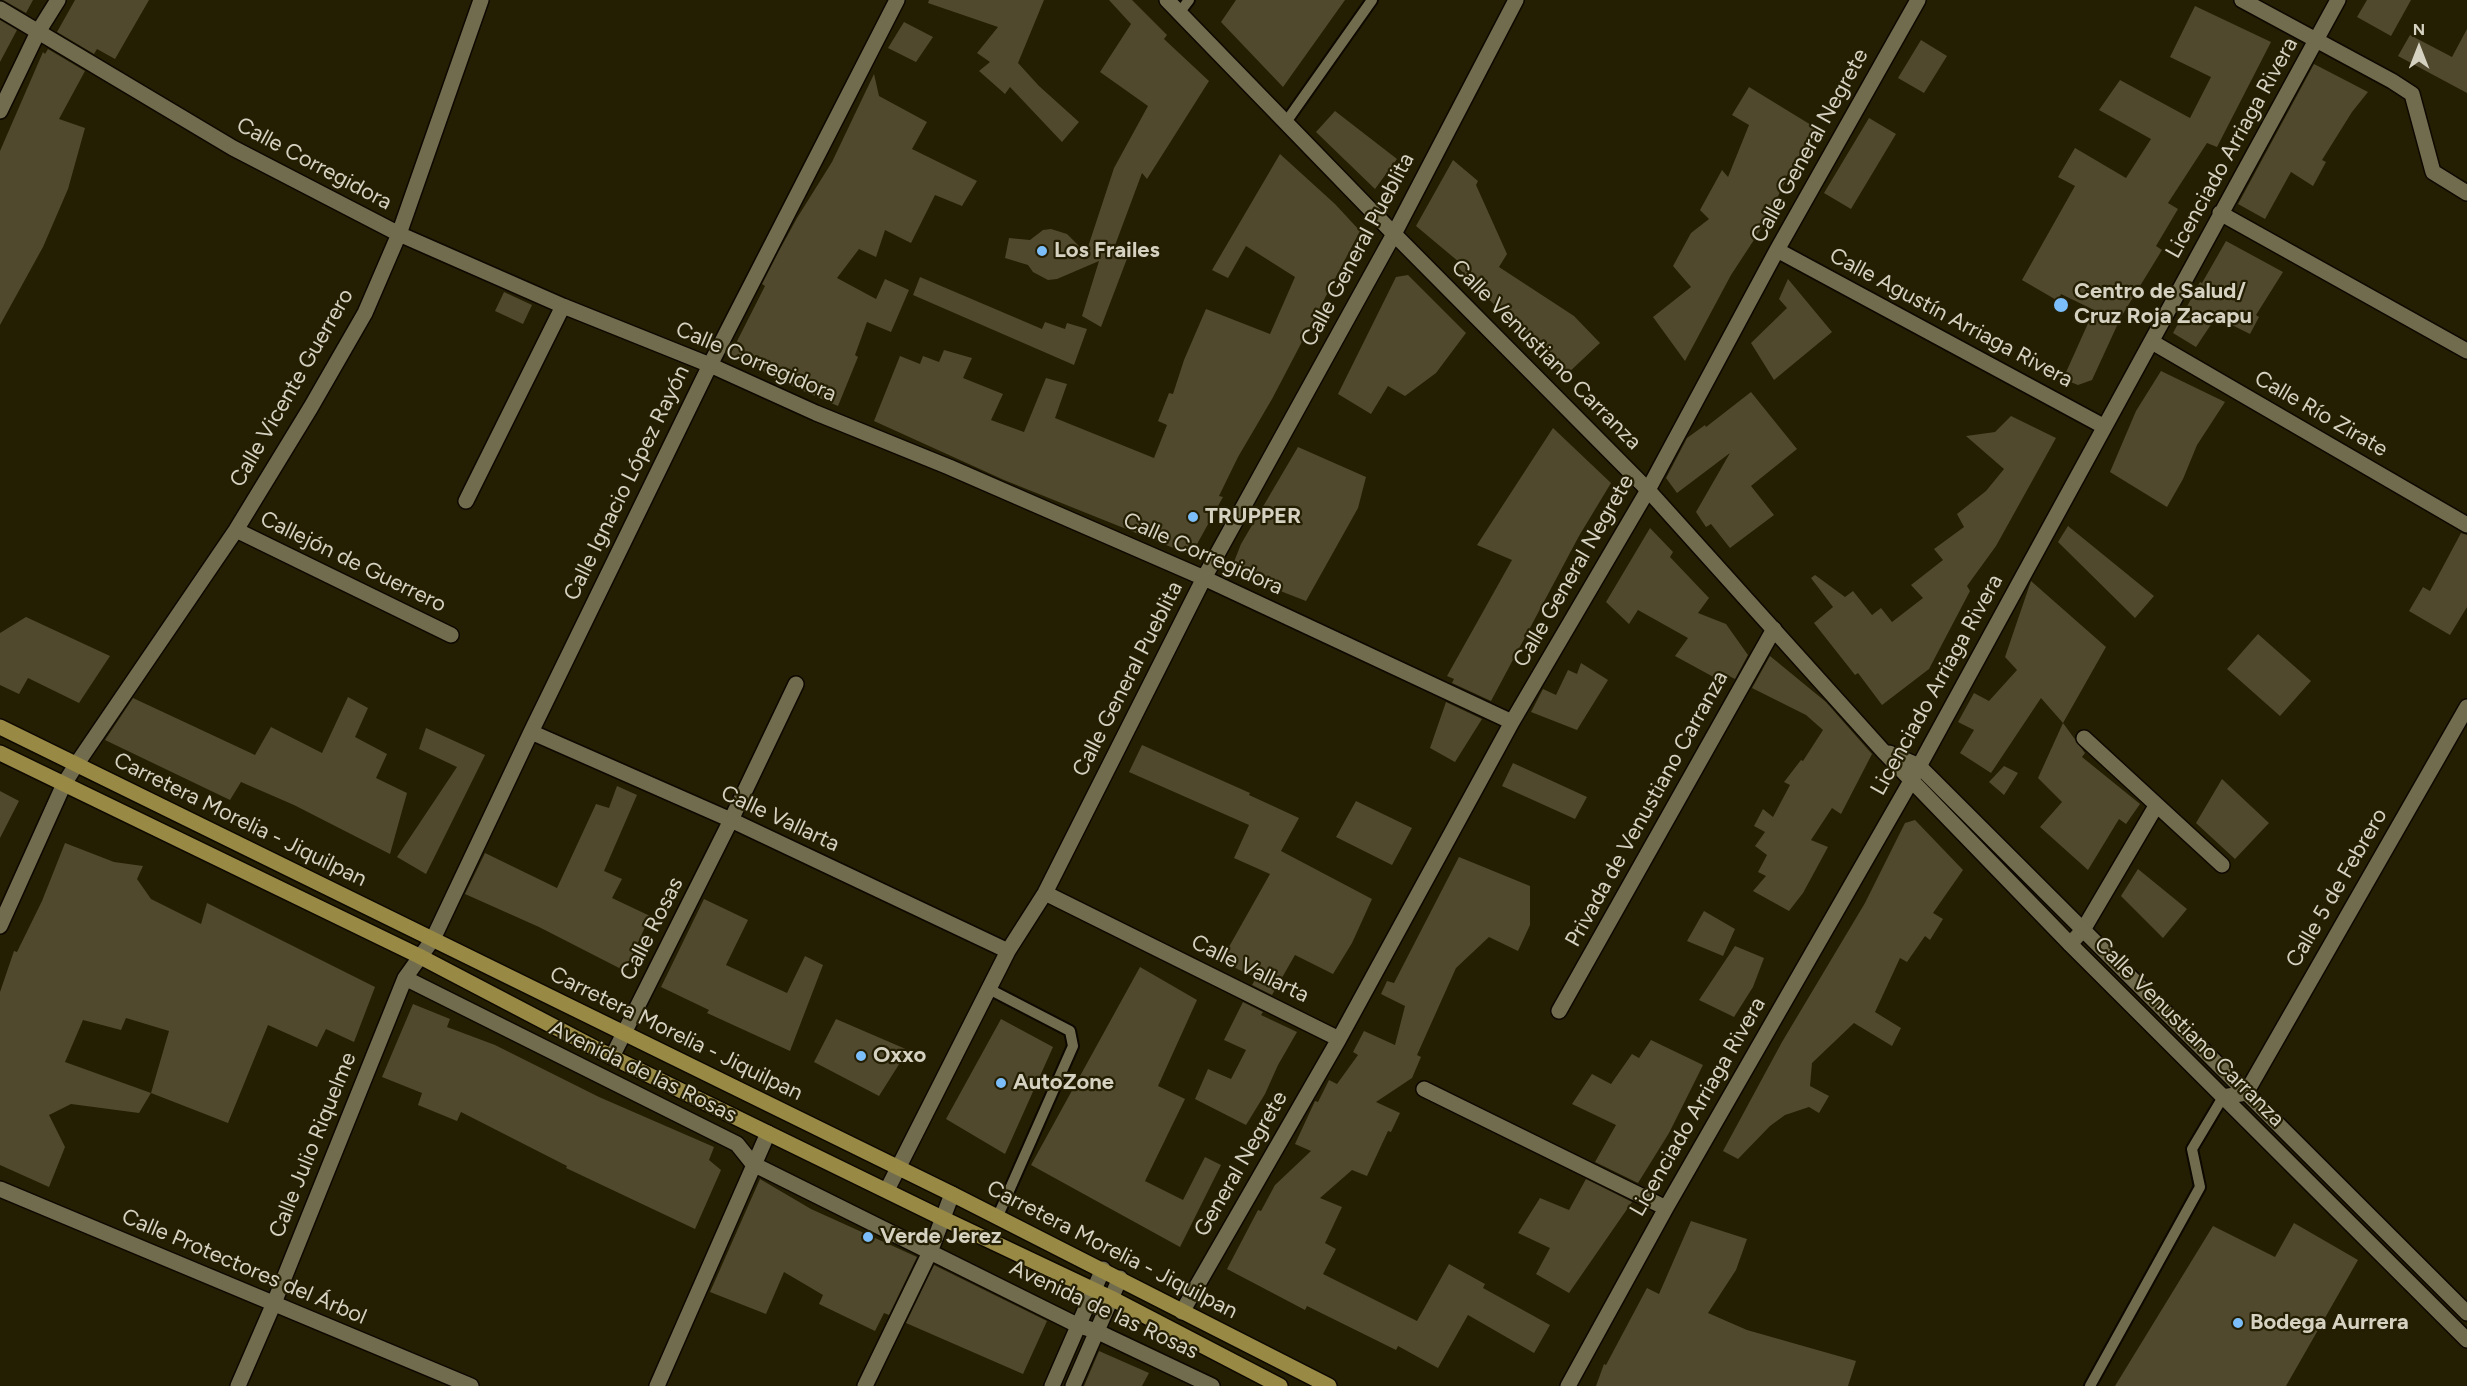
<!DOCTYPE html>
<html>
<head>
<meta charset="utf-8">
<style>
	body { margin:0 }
	#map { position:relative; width:2467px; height:1386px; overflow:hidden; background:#241e03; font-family:Figtree,sans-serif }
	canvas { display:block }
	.north { position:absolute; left:2389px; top:18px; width:60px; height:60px; -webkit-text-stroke:4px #241e03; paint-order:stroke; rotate:0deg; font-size:16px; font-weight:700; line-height:24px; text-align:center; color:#d6d2c2 }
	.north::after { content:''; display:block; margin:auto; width:21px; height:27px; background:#d6d2c2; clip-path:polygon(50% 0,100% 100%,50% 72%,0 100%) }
</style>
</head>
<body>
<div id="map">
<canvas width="2467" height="1386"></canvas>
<div class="north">N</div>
</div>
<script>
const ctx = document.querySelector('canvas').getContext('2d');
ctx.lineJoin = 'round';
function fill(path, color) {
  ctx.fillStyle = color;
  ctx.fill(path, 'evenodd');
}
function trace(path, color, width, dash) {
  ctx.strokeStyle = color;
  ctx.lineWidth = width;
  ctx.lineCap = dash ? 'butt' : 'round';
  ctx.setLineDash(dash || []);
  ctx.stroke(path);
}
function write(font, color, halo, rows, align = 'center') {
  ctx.font = font + ' Figtree,sans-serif';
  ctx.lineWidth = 4.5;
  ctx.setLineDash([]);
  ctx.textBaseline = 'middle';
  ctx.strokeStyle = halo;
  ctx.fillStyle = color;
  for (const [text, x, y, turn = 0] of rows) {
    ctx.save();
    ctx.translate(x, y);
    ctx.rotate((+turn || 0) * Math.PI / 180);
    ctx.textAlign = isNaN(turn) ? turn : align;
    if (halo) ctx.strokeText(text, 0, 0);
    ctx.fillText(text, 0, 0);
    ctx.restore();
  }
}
fill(new Path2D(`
	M3 0H33L26 13Z
	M75 0H149L115 59 97 49 94 54 57 32Z
	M929 0H1044L1018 63 1039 86 1079 122 1062 142 1010 87 1005 94 979 71 990 62 977 53 998 27 928 3Z
	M1109 0H1132L1167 35 1164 39 1209 81 1147 179 1142 173 1114 248 1128 256 1101 327 1082 316 1099 261 1057 279 1048 280 1033 272 1028 265 1005 258 1009 238 1030 240 1043 230 1051 229 1067 234 1086 253 1114 168 1148 106 1100 72 1131 24Z
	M1236 0H1345L1283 87 1221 22Z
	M2367 0H2411L2391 36 2357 17Z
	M2195 6 2271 42 2217 147 2207 143 2168 203 2178 209 2156 246 2162 250 2121 317 2092 380 2078 385 2063 379 2094 310 2061 294 2058 301 2022 280 2075 186 2058 177 2075 148 2126 178 2151 139 2099 110 2120 80 2190 118 2211 77 2170 57Z
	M0 20 17 30 0 62Z
	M904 22 933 37 916 62 888 48Z
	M2467 29V93L2398 56 2410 35 2452 57Z
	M1921 40 1947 56 1924 93 1898 78Z
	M48 49 85 71 59 119 85 128 68 189 43 247 0 325V151L43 52 45 54Z
	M2314 64 2368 92 2352 112 2322 160 2326 162 2313 186 2291 172 2265 219 2238 204Z
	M874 74 879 96 927 122 912 149 977 181 962 206 935 195 911 243 885 230 876 257 859 249 837 278 876 299 885 279 909 290 891 332 867 322 855 355 858 357 838 406 769 376 755 364 730 355 765 286 762 284 780 249 797 218 832 162Z
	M1749 87 1816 128 1785 179 1786 180 1765 223 1731 275 1685 361 1653 317 1691 287 1673 266 1691 233 1709 219 1700 210 1722 170 1728 177 1749 125 1732 115Z
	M1335 111 1397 159 1375 189 1316 132Z
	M1869 118 1896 134 1851 209 1824 193Z
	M1280 154 1335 204 1360 231 1272 399 1238 457 1219 496 1223 497 1191 555 1004 480 874 421 900 356 920 364 923 356 939 362 944 350 972 358 963 378 1003 394 991 420 1024 432 1046 378 1067 384 1055 418 1154 458 1167 425 1158 421 1169 393 1173 394 1184 360 1206 309 1270 334 1295 277 1246 246 1228 278 1212 270Z
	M1453 160 1478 181 1476 185 1507 254 1499 267 1574 316 1600 343 1565 376 1543 353 1545 352 1482 293 1457 266 1459 262 1416 226Z
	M2226 241 2283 272 2256 315 2259 317 2250 334 2216 317 2196 347 2173 333 2200 282 2202 283Z
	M1408 275 1466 333 1436 373 1405 396 1388 386 1371 414 1338 394 1396 277Z
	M920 277 1042 329 1045 322 1065 329 1067 323 1087 329 1074 365 913 295Z
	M1788 279 1832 332 1774 380 1751 343 1787 308 1779 299Z
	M504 292 532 305 523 324 495 311Z
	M2161 371 2225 402 2197 445 2183 479 2167 507 2110 472 2136 411Z
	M1751 392 1797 449 1751 486 1774 515 1730 548 1711 524 1706 527 1696 512 1730 453 1677 493 1666 478 1687 438 1705 425 1706 427Z
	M2011 416 2056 438 1996 546 1967 586 1970 591 1929 669 1882 705 1858 673 1855 675 1814 623 1833 607 1811 578 1815 575 1845 597 1853 591 1872 615 1881 608 1892 622 1923 598 1911 585 1943 560 1934 549 1964 527 1957 514 1986 491 2004 469 1966 436 1995 432Z
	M1553 428 1611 483 1579 536 1491 701 1452 683 1454 679 1447 676 1512 560 1477 545Z
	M1298 447 1366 477 1358 508 1306 601 1265 585 1232 567 1241 544Z
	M2068 526 2154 596 2135 618 2058 542Z
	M1650 528 1673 552 1670 557 1709 598 1698 613 1726 624 1748 655 1735 679 1723 673 1719 680 1675 656 1688 638 1638 610 1629 624 1606 602Z
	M2461 533 2467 535V607L2450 635 2409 611 2423 587 2430 591Z
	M2031 581 2106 647 2063 723 2041 698 1991 773 1960 753 1974 730 1958 722 1974 693 1989 701 2017 670 2005 657Z
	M26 617 110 656 79 703 28 678 19 694 0 685V633Z
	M2258 634 2311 681 2280 716 2227 669Z
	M1770 656 1826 702 1872 754 1841 814 1832 808 1811 840 1828 847 1803 893 1789 911 1753 891 1766 876 1758 872 1767 855 1755 846 1765 832 1754 826 1763 809 1773 817 1790 785 1784 782 1801 760 1803 761 1823 730 1806 715 1752 688Z
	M1581 663 1608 680 1577 730 1531 712 1543 689 1556 695 1568 670 1577 674Z
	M348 697 368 708 355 737 387 754 376 778 407 793 390 854 294 805 241 782 230 800 105 740 133 698 255 755 271 727 322 753Z
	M1446 702 1482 719 1455 762 1430 748Z
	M2063 723 2085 753 2082 757 2140 804 2126 824 2119 819 2088 870 2040 827 2062 802 2038 778Z
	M426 728 485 755 426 874 397 857 457 767 419 749Z
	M1142 745 1250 793 1249 795 1299 818 1281 851 1372 899 1352 943 1333 974 1295 955 1272 995 1252 985 1256 978 1221 961 1270 874 1234 858 1249 825 1129 772Z
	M1513 763 1587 797 1575 819 1502 786Z
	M2004 766 2018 773 2004 795 1989 782Z
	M2222 779 2269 823 2235 859 2196 823Z
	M617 786 637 795 604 871 622 879 612 898 650 916 625 971 539 927 465 894 485 853 557 888 596 804 609 808Z
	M0 791 19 801 0 838Z
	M1356 801 1412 828 1392 865 1336 837Z
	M1915 820 1963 870 1933 913 1943 919 1930 940 1925 936 1907 962 1900 958 1875 1012 1901 1028 1892 1046 1854 1023 1812 1063 1810 1086 1829 1096 1819 1113 1809 1107 1785 1115 1770 1126 1738 1159 1723 1151 1782 1042 1865 903 1905 823Z
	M65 843 114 862 143 866 137 879 151 899 201 924 207 903 375 987 354 1042 326 1029 317 1047 268 1025 228 1123 151 1093 139 1113 71 1104 49 1115 65 1147 49 1187 0 1165V992L14 951 17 952 42 901ZM126 1018 169 1031 151 1093 65 1062 83 1020 121 1030Z
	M1459 857 1530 886V925L1518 951 1489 937 1456 968 1417 1055 1421 1057 1412 1078 1376 1102 1400 1113 1391 1132 1388 1131 1367 1176 1352 1170 1320 1198 1342 1207 1325 1243 1336 1249 1323 1274 1417 1321 1449 1264 1485 1284 1483 1288 1550 1325 1534 1353 1468 1315 1438 1368 1398 1346 1396 1350 1307 1306 1305 1310 1227 1269 1258 1210 1261 1211 1275 1185 1311 1151 1295 1144 1315 1101 1318 1102 1329 1080 1337 1084 1358 1055 1353 1052 1364 1031 1395 1045 1405 1006 1381 994 1387 981 1394 983Z
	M2138 869 2187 909 2163 938 2121 896Z
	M704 899 748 920 726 965 787 993 805 956 823 965 790 1051 707 1013 709 1010 661 987Z
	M1704 911 1735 929 1723 956 1687 941Z
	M1735 946 1764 958 1753 987 1734 1017 1699 1000Z
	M1140 967 1197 1000 1158 1086 1185 1099 1145 1181 1183 1200 1205 1157 1221 1165 1180 1247 1031 1165Z
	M1243 1002 1263 1012 1261 1015 1297 1032 1278 1065 1265 1094 1246 1125 1195 1099 1208 1069 1231 1079 1246 1050 1224 1040Z
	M413 1004 450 1019 447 1027 495 1045 599 1097 714 1147 709 1160 721 1170 695 1229 566 1168 567 1166 461 1112 457 1121 418 1105 422 1093 382 1077Z
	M836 1019 908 1050 879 1096 814 1062Z
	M1001 1019 1053 1047 1005 1154 946 1119Z
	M1651 1040 1703 1065 1669 1133 1638 1183 1595 1162 1616 1125 1572 1104 1592 1074 1611 1084 1632 1054 1639 1058Z
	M760 1179 811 1209 917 1257 889 1315 884 1313 875 1331 819 1304 823 1295 784 1272 766 1314 710 1292Z
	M1586 1179 1632 1202 1569 1293 1536 1274 1550 1248 1518 1233 1540 1198 1569 1210Z
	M1691 1221 1747 1239 1736 1270 1708 1313 1747 1330 1856 1361 1848 1386H1596L1604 1364 1606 1365 1647 1288 1659 1294Z
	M2294 1223 2358 1260 2286 1386H2115L2213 1226 2275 1257Z
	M934 1265 1047 1321 1023 1374 906 1323Z
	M1099 1351 1149 1373 1142 1386H1084Z`), '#50492d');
const lane = new Path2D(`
	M1179 13 1189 0
	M1286 122 1372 0
	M989 989 1070 1031 1073 1046 997 1218
	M2090 1386 2200 1187 2192 1149 2223 1097`);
const street = new Path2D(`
	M2242 0 2392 81 2412 94 2433 172 2467 193
	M0 9 233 148 399 234 563 306 710 365 816 413 949 467 1204 578 1512 722
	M0 111 38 32 58 0
	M2220 213 2467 351
	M1777 250 2103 426
	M2152 342 2467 525
	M466 501 563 306
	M236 530 451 635
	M531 732 731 820 1008 951
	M2084 738 2222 865
	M76 765 236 530 311 407 365 313 399 234 481 0
	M1045 893 1339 1039
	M2070 944 2083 930 2156 806
	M405 978 737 1144 753 1164 1077 1325 1096 1331 1212 1386
	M1559 1011 1774 629
	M612 1057 731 820 796 684
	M1424 1089 1666 1208
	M2223 1097 2246 1093 2467 707
	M0 1189 471 1386
	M887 1190 1008 951 1045 893 1204 578 1394 234 1516 0
	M1182 1312 1339 1039 1512 722 1648 490 1777 250 1918 0
	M238 1386 274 1303 405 978 433 939 531 732 710 365 897 0
	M657 1386 768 1133
	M865 1386 930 1252 952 1194
	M1052 1386 1103 1269
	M1073 1386 1120 1278
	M1568 1386 1666 1208 1911 781 2338 0`);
const secondary = new Path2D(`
	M1167 0 1394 234 1648 490 1883 751 2070 944 2467 1340
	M1889 753 1919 766 2467 1313
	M0 926 64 784 76 765`);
const primary = new Path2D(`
	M0 727 952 1194 1329 1386
	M0 753 419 956 612 1057 942 1218 1111 1298 1280 1386`);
trace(lane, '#0d0800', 14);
trace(street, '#0d0800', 18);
trace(secondary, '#0d0800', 18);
trace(primary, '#0d0800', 18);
trace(lane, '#726c4e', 10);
trace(street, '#726c4e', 15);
trace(secondary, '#726c4e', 15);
trace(primary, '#988944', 15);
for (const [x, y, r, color] of [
	[1042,251,6,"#7cbef9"],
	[2061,305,8,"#7cbef9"],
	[1193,517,6,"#7cbef9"],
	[861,1056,6,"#7cbef9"],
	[1001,1083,6,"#7cbef9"],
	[868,1237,6,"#7cbef9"],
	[2238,1323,6,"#7cbef9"]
]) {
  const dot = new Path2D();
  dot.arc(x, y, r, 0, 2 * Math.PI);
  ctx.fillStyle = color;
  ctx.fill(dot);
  trace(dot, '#241e03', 2);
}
write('22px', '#d6d2c2', '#241e03', [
	["Calle General Negrete",1810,146,-61],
	["Licenciado Arriaga Rivera",2232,148,-61],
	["Calle Corregidora",314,164,28],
	["Calle General Pueblita",1358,250,-62],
	["Calle Agustín Arriaga Rivera",1951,318,28],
	["Calle Venustiano Carranza",1546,355,45],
	["Calle Corregidora",756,362,23],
	["Calle Vicente Guerrero",292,388,-60],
	["Calle Río Zirate",2321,414,30],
	["Calle Ignacio López Rayón",627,483,-64],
	["Calle Corregidora",1203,554,24],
	["Callejón de Guerrero",353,562,26],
	["Calle General Negrete",1574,571,-60],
	["Calle General Pueblita",1128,679,-63],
	["Licenciado Arriaga Rivera",1937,685,-61],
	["Privada de Venustiano Carranza",1647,809,-61],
	["Calle Vallarta",780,819,25],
	["Carretera Morelia - Jiquilpan",240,820,26],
	["Calle 5 de Febrero",2337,888,-60],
	["Calle Rosas",652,929,-63],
	["Calle Vallarta",1250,969,26],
	["Calle Venustiano Carranza",2189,1032,45],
	["Carretera Morelia - Jiquilpan",676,1034,26],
	["Avenida de las Rosas",643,1072,26],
	["Licenciado Arriaga Rivera",1698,1107,-60],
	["Calle Julio Riquelme",313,1145,-68],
	["General Negrete",1241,1164,-60],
	["Carretera Morelia - Jiquilpan",1112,1250,27],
	["Calle Protectores del Árbol",244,1267,23],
	["Avenida de las Rosas",1104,1310,25]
]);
write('bold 22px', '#d6d2c2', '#241e03', [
	["Los Frailes",1054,251],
	["Centro de Salud/",2074,292],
	["Cruz Roja Zacapu",2074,317],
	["TRUPPER",1205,517],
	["Oxxo",873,1056],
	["AutoZone",1013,1083],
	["Verde Jerez",880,1237],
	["Bodega Aurrera",2250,1323]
], 'left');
</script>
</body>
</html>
